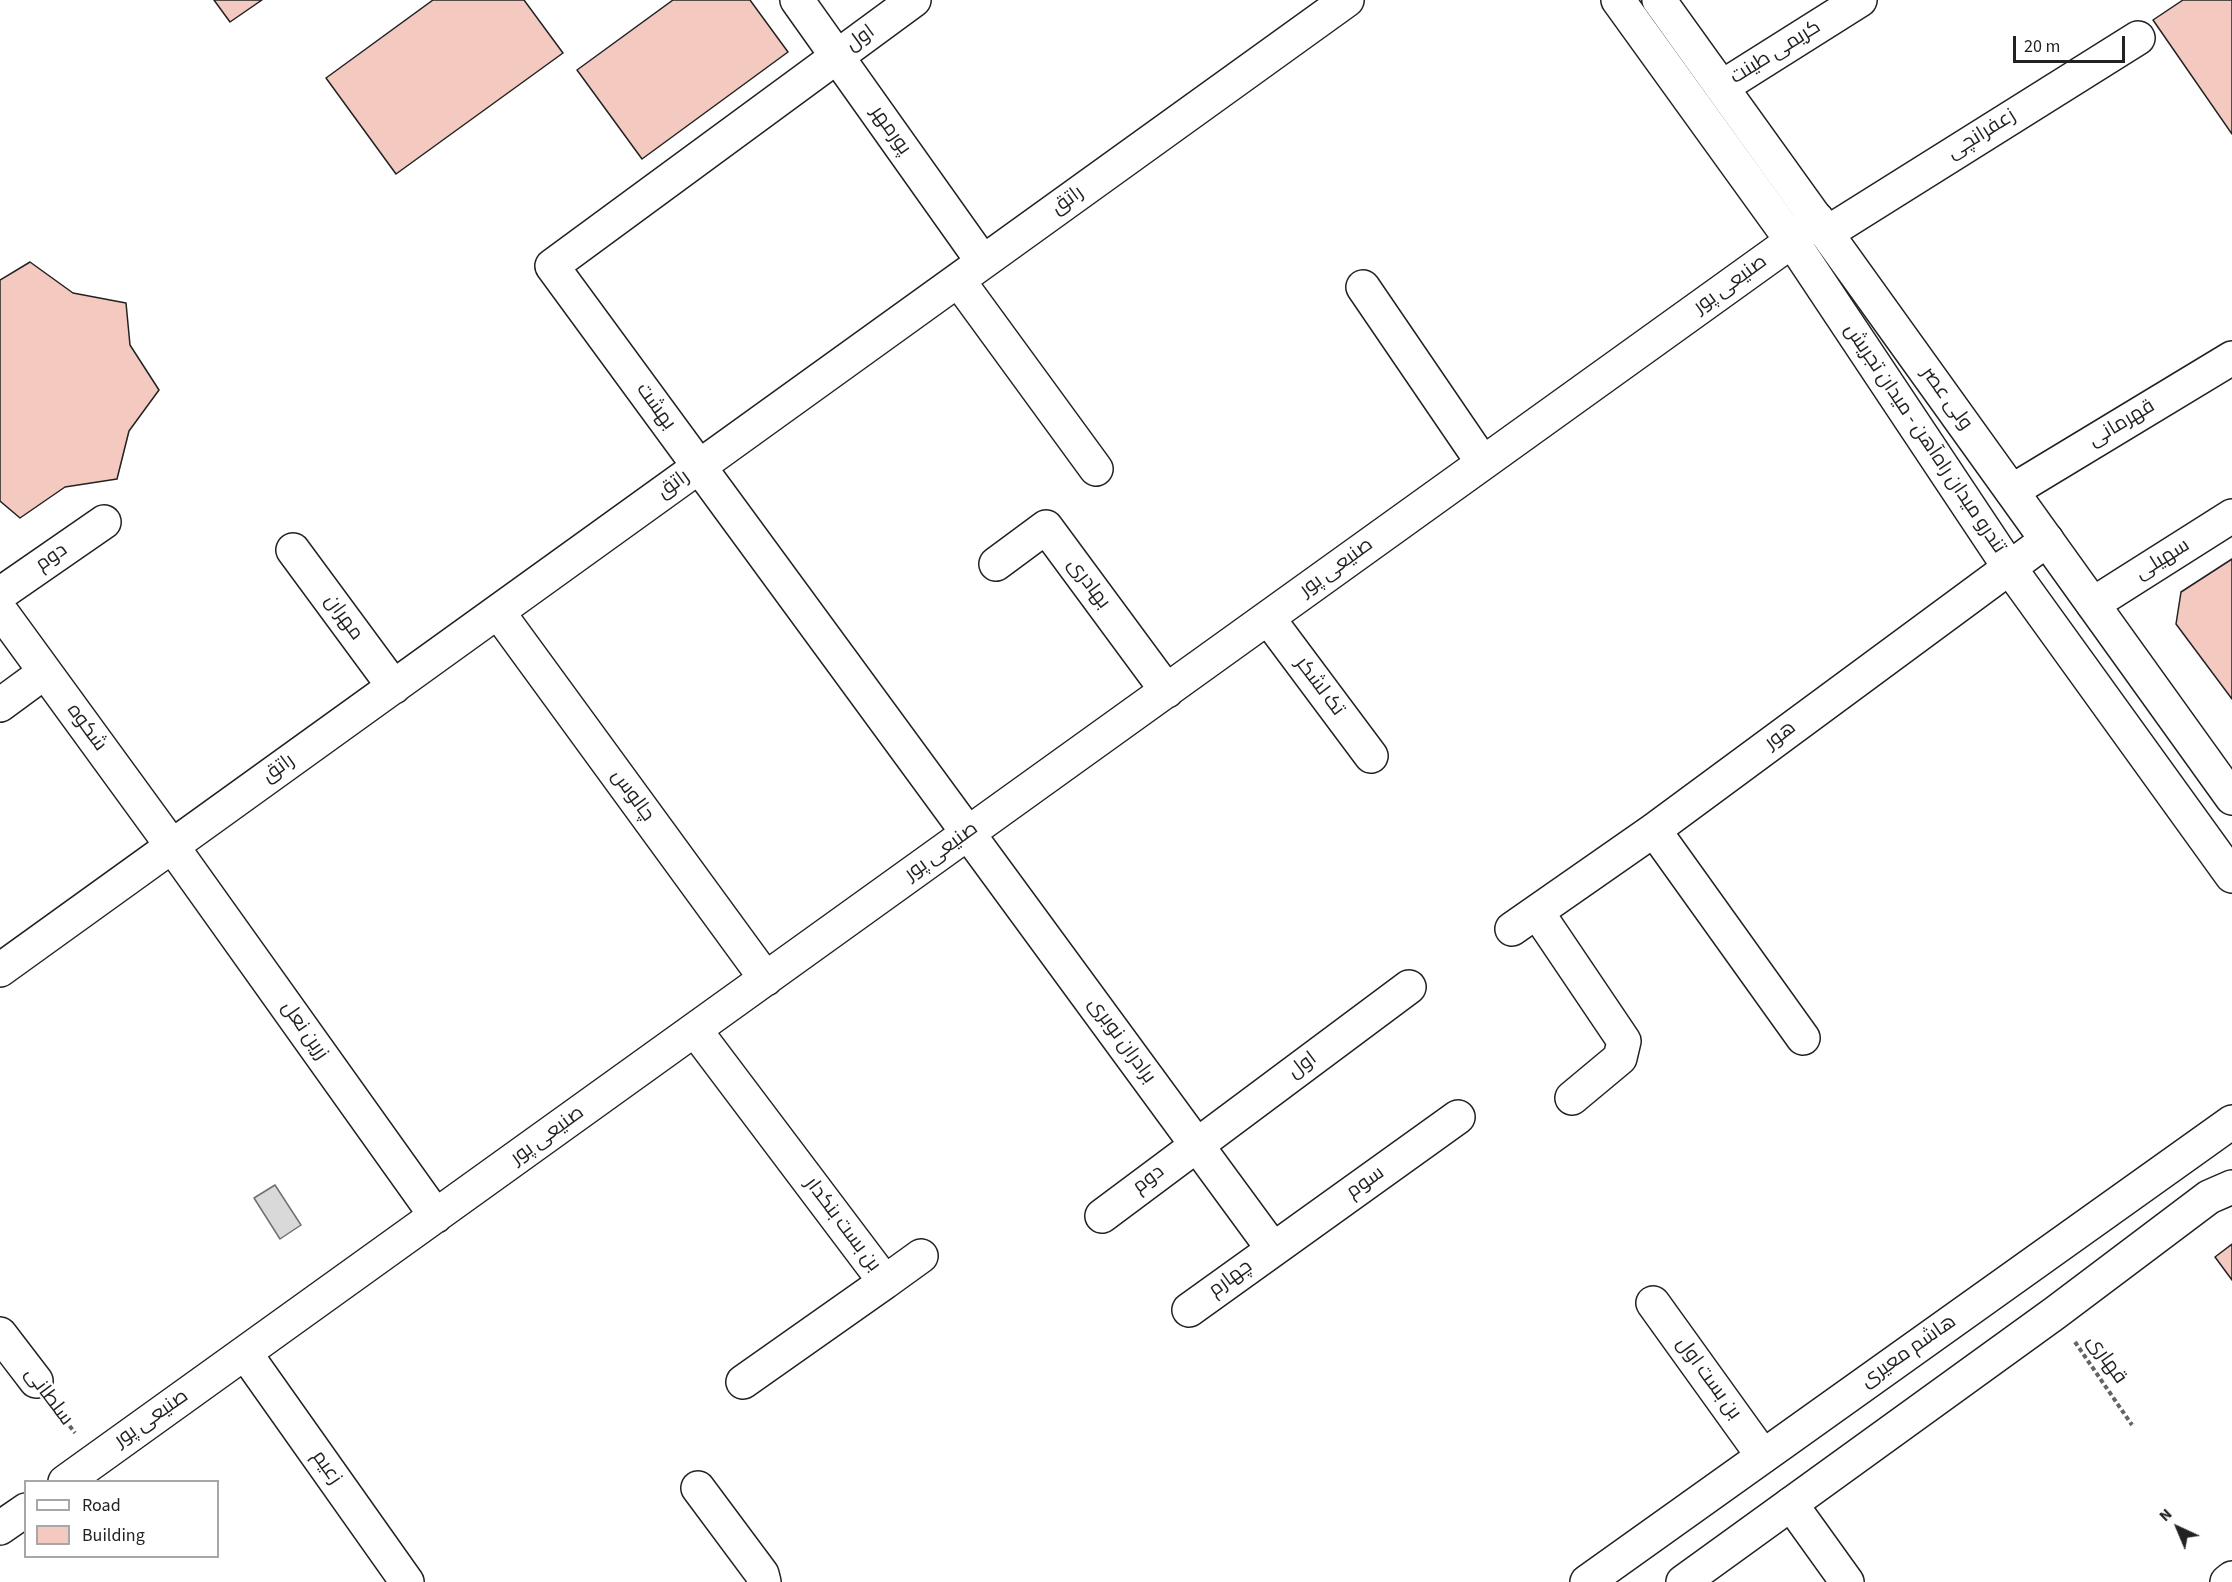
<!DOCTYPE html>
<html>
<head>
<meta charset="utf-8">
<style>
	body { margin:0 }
	#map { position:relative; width:2232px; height:1582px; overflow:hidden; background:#fff; font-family:"Source Sans 3",sans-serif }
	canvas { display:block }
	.legend { position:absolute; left:24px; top:1480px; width:195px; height:78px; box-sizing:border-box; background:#fff; border:2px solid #a7a7a7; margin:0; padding:8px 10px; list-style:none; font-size:18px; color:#222 }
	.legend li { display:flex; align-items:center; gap:12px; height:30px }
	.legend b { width:30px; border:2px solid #a7a7a7 }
	.north { position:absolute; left:2148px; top:1498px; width:60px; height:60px; -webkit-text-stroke:4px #fff; paint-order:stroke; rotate:316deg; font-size:16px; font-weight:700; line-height:24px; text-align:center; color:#222 }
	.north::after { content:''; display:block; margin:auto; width:21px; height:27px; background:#222; clip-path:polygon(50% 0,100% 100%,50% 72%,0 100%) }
	.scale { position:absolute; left:2013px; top:36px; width:112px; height:27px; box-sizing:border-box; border:3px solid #222; border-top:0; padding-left:8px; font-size:18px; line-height:21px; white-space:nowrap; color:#222; -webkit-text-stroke:4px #fff; paint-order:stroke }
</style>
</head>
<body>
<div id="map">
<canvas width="2232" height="1582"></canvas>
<ul class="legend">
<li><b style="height:8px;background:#fff"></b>Road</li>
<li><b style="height:16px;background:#f3c9c0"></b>Building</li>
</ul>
<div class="north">N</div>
<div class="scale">20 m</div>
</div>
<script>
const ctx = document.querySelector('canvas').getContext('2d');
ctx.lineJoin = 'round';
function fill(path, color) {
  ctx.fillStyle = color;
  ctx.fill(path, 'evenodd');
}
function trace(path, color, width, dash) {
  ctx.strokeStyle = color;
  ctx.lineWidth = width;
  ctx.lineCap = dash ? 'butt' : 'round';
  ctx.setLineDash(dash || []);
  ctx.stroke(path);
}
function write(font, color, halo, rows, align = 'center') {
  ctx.font = font + ' "Source Sans 3",Cairo,sans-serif';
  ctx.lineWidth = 4.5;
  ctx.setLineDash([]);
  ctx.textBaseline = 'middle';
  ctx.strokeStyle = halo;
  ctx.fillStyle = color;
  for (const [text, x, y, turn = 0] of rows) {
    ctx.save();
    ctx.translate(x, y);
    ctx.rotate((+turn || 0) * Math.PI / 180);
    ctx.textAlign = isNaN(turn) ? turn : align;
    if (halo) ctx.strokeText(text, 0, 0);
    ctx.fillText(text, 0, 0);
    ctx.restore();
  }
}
const water = new Path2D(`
	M275 1185 301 1225 280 1239 254 1198Z`);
fill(water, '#d9d9d9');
trace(water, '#6f6f6f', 1.5);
const building = new Path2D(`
	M214 0H262L230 22Z
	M433 0H524L563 53 396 174 326 78Z
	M673 0H750L788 52 642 159 577 70Z
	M2183 0H2232V134L2153 20Z
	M30 262 73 293 126 303 130 345 159 390 129 431 117 479 65 487 20 518 0 501V280Z
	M2232 559V699L2176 624 2181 592Z
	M2232 1244V1280L2215 1257Z`);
fill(building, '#f3c9c0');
trace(building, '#222', 1.5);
const minor = new Path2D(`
	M797 0 983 262
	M914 0 552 266 1273 1249
	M1618 0 1792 241 2009 567 2232 876
	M1722 87 1860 0
	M1827 233 2138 38
	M958 280 1096 469
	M1363 287 1483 463
	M2012 491 2232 358
	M293 550 394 687
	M996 564 1046 527 1167 691
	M0 594 104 522
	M2093 604 2232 516
	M0 610 172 846 436 1216
	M498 612 766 979
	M1268 618 1371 756
	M0 705 45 672
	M1654 830 1803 1038
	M1537 912 1624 1041 1620 1058 1572 1098
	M1512 929 1654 830 2047 540
	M0 970 1347 0
	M695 1030 885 1282 743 1382
	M1102 1216 1409 987
	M885 1282 921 1256
	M1653 1303 1763 1456
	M1189 1310 1458 1117
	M0 1334 36 1381
	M245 1353 407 1582
	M65 1482 1792 241 1817 219
	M698 1488 762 1574 764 1582
	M1791 1504 1847 1582
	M0 1528 26 1510
	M2227 1582 2232 1578`);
const major = new Path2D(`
	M1659 0 2232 798
	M1587 1582 2232 1122
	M1683 1582 2055 1313 2209 1197 2232 1187`);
trace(minor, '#222', 36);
trace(major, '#222', 36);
trace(new Path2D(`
	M2075 1342 2132 1425
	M56 1408 75 1433`), '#646464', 4, [4.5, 3]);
trace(minor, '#fff', 33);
trace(major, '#fff', 33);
write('20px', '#222', '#fff', [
	["اول",861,39,-36],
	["کریمی طینت",1776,53,-32],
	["پورمهر",890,131,55],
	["زعفرانچی",1982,135,-32],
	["راتق",1068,201,-36],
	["صنیعی پور",1731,285,-36],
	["ولی عصر",1946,399,54],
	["بهشت",655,407,54],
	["قهرمانی",2122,424,-31],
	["تندرو میدان راه‌آهن - میدان تجریش",1924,439,56],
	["راتق",674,485,-36],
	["دوم",52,558,-35],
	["سهیلی",2163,560,-32],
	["صنیعی پور",1337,568,-36],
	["بهادری",1088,584,53],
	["مهران",343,618,54],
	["تک لشکر",1319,687,53],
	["شکوه",86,728,54],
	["هور",1781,736,-37],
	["راتق",279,769,-36],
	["چالوس",632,796,54],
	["صنیعی پور",942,852,-36],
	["زرین نعل",304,1031,55],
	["برادران نوبری",1121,1041,54],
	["اول",1303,1066,-37],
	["صنیعی پور",548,1136,-36],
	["دوم",1149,1180,-37],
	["سوم",1366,1183,-35],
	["بن بست بنکدار",842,1225,53],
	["چهارم",1231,1279,-36],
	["هاشم معیری",1909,1352,-35],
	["قهاری",2106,1360,55],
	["بن بست اول",1708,1379,54],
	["سلطانی",48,1397,53],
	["صنیعی پور",152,1419,-35],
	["زعیم",326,1468,55]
]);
</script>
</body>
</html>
